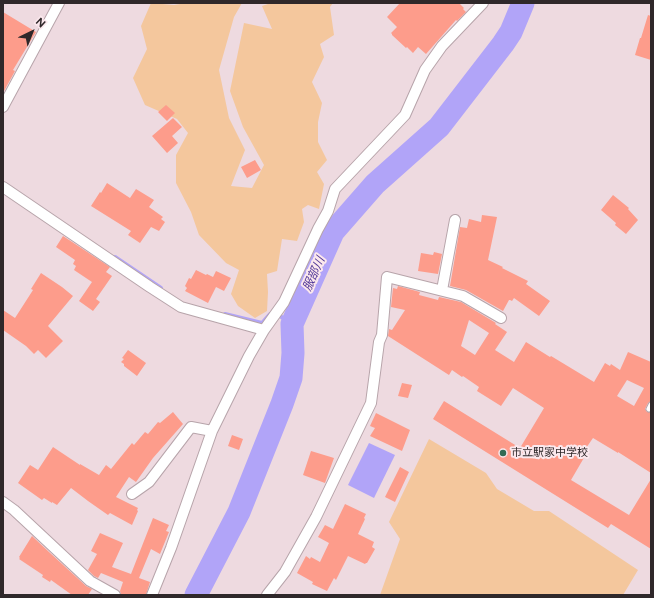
<!DOCTYPE html>
<html>
<head>
<meta charset="utf-8">
<style>
	body { margin:0 }
	#map { position:relative; width:654px; height:598px; overflow:hidden; background:#eedae0; font-family:Figtree,sans-serif }
	canvas { display:block }
	.frame { position:absolute; inset:0; border:4px solid #2f282a; pointer-events:none }
	.north { position:absolute; left:12px; top:12px; width:40px; height:40px; -webkit-text-stroke:3px #fbe8ed; paint-order:stroke; rotate:43deg; font-size:11px; font-weight:700; line-height:16px; text-align:center; color:#2f282a }
	.north::after { content:''; display:block; margin:auto; width:14px; height:18px; background:#2f282a; clip-path:polygon(50% 0,100% 100%,50% 72%,0 100%) }
</style>
</head>
<body>
<div id="map">
<canvas width="654" height="598"></canvas>
<div class="frame"></div>
<div class="north">N</div>
</div>
<script>
const ctx = document.querySelector('canvas').getContext('2d');
ctx.lineJoin = 'round';
function fill(path, color) {
  ctx.fillStyle = color;
  ctx.fill(path, 'evenodd');
}
function trace(path, color, width, dash) {
  ctx.strokeStyle = color;
  ctx.lineWidth = width;
  ctx.lineCap = dash ? 'butt' : 'round';
  ctx.setLineDash(dash || []);
  ctx.stroke(path);
}
function write(font, color, halo, rows, align = 'center') {
  ctx.font = font + ' Figtree,"Noto Sans JP",sans-serif';
  ctx.lineWidth = 4;
  ctx.setLineDash([]);
  ctx.textBaseline = 'middle';
  ctx.strokeStyle = halo;
  ctx.fillStyle = color;
  for (const [text, x, y, turn = 0] of rows) {
    ctx.save();
    ctx.translate(x, y);
    ctx.rotate((+turn || 0) * Math.PI / 180);
    ctx.textAlign = isNaN(turn) ? turn : align;
    if (halo) ctx.strokeText(text, 0, 0);
    ctx.fillText(text, 0, 0);
    ctx.restore();
  }
}
fill(new Path2D(`
	M151 3 174 5 186 3H242L234 17 219 70 229 118 245 150 231 186 252 188 264 165 243 127 230 91 244 23 272 29 262 6 271 3H333L330 7 334 35 320 44 324 57 312 82 322 103 318 122V142L327 160 317 172 324 184 319 209 308 205 302 209 304 222 297 241 282 239 277 271 267 274 268 292 267 311 255 318 238 306 231 294 239 270 226 263 199 235 191 212 176 183V155L188 133 177 119 145 105 133 78 147 49 141 26Z
	M429 439 486 473 497 489 534 511H549L638 570 623 595H380L400 539 389 522Z`), '#f4c79d');
fill(new Path2D(`
	M369 443 395 455 374 498 348 485Z`), '#b1a4f8');
trace(new Path2D(`
	M115 257 161 288
	M225 314 262 323 270 314
	M277 314 292 324`), '#b1a4f8', 4);
trace(new Path2D(`
	M196 595 239 512 282 404 291 378 293 353 292 324 333 232 375 184 439 127 503 44 511 32 523 3`), '#b1a4f8', 23);
fill(new Path2D(`
	M400 3H459L464 8 463 9 466 12 457 21 456 20 426 54 418 47 413 53 407 47 406 48 392 35V34L391 33 397 27 387 17Z
	M3 12 36 32 13 70 15 71 3 93Z
	M648 15 651 16V60L635 55 640 38H641Z
	M166 105 175 113 167 121 158 112Z
	M173 118 182 127 172 136 178 143 167 153 152 136Z
	M255 160 261 170 247 178 241 167Z
	M107 183 130 198 136 189 154 200 149 207 163 217 161 219 165 222 159 231 151 227 140 243 128 235 131 231 91 206 100 192 101 193Z
	M613 195 629 208 628 209 638 220 626 234 615 225 616 223 601 210Z
	M482 215 497 217 488 260 503 267 502 268 528 281 526 284 550 301 539 316 514 298 512 301 510 300H509L503 311 466 290 450 286 460 227 467 228 469 219 481 222Z
	M63 236 110 267 106 272 112 276 96 299 100 302 93 311 79 301 92 282 74 270 76 266 73 264 75 260 56 247Z
	M434 252 442 254 438 274 418 271 421 253 433 255Z
	M196 270 206 275 207 274 213 277 216 271 231 278 224 291 216 287 208 303 185 291 187 288 185 286 189 278 191 279Z
	M41 273 62 287 73 296 48 326 63 341 46 358 38 350 34 354 26 346 3 330V310L15 318 33 290 31 289Z
	M398 286 420 292 419 295 438 300 439 297 461 302 496 323 495 324 507 332 495 350 514 362 526 342 550 357 551 356 594 382 605 363 610 366 611 364 620 370 628 352 651 362V401L648 403 645 409 647 412H651V473L618 452V453L593 438 582 454 585 456 571 480 629 515 651 479V549L611 524 608 528 433 419 444 401 520 448 544 408 513 388 501 406 477 391 479 387 463 376 462 377 452 370 449 375 388 336 389 329 392 330 405 310 391 307 393 288 397 289ZM469 320 489 333 475 355 461 346ZM627 380 644 388 634 406 617 396Z
	M128 350 146 363 137 376 124 366V364L121 362 124 359 122 358Z
	M402 383 412 385 408 398 398 396Z
	M173 412 183 424 153 458 136 482 129 477 116 497 138 508 137 510 138 511 132 525 110 513 108 515 88 501 71 488 57 505 52 502V503L44 498 42 500 18 483 30 465 38 470 53 447 80 465V464L99 475 106 465 111 469 132 443 134 445 145 432 148 434 158 422 160 423Z
	M376 413 410 430 402 451 370 436 375 428 370 426Z
	M232 435 243 439 239 450 228 446Z
	M311 451 334 458 325 483 303 475Z
	M400 467 409 472 395 502 385 497Z
	M345 504 366 514 364 518 365 519 358 534 374 542 372 547 375 549 367 563H366L365 564 348 556 336 580 334 578 327 591 312 584 313 582 297 573 306 556 310 559 311 557 320 562 329 543 318 537 325 525 333 529Z
	M153 518 169 525 166 531 169 532 160 554 151 549 139 578 150 582 146 595H121L120 591 123 582 101 573 98 578 94 576 88 570 97 554 91 551 100 533 123 543 112 567 131 574Z
	M32 536 49 552 86 586 92 589 88 595H72L51 580 50 582 42 577 43 575 19 559 20 558 19 557Z`), '#fd9c8b');
const lane = new Path2D(`
	M649 409 651 405`);
const street = new Path2D(`
	M3 107 59 3
	M3 187 150 287 181 307 264 330
	M442 290 455 220
	M132 494 149 482 191 427 212 431
	M3 502 14 510 90 581 115 595
	M152 595 171 548 212 431 249 356 264 330 284 302 318 229 328 211 335 189 405 115 425 70 442 46 483 3
	M267 595 285 572 316 517 371 403 379 342 382 335 387 277 463 296 501 318`);
trace(lane, '#b7a4aa', 7);
trace(street, '#b7a4aa', 12);
trace(lane, '#fff', 5);
trace(street, '#fff', 10);
for (const [x, y, r, color] of [
	[503,453,4,"#326b54"]
]) {
  const dot = new Path2D();
  dot.arc(x, y, r, 0, 2 * Math.PI);
  ctx.fillStyle = color;
  ctx.fill(dot);
  trace(dot, '#fbe8ed', 1.5);
}
write('11px', '#2f282a', '#fbe8ed', [
	["市立駅家中学校",511,453]
], 'left');
write('italic 12px', '#513898', '#fbe8ed', [
	["服部川",314,274,-66]
]);
</script>
</body>
</html>
